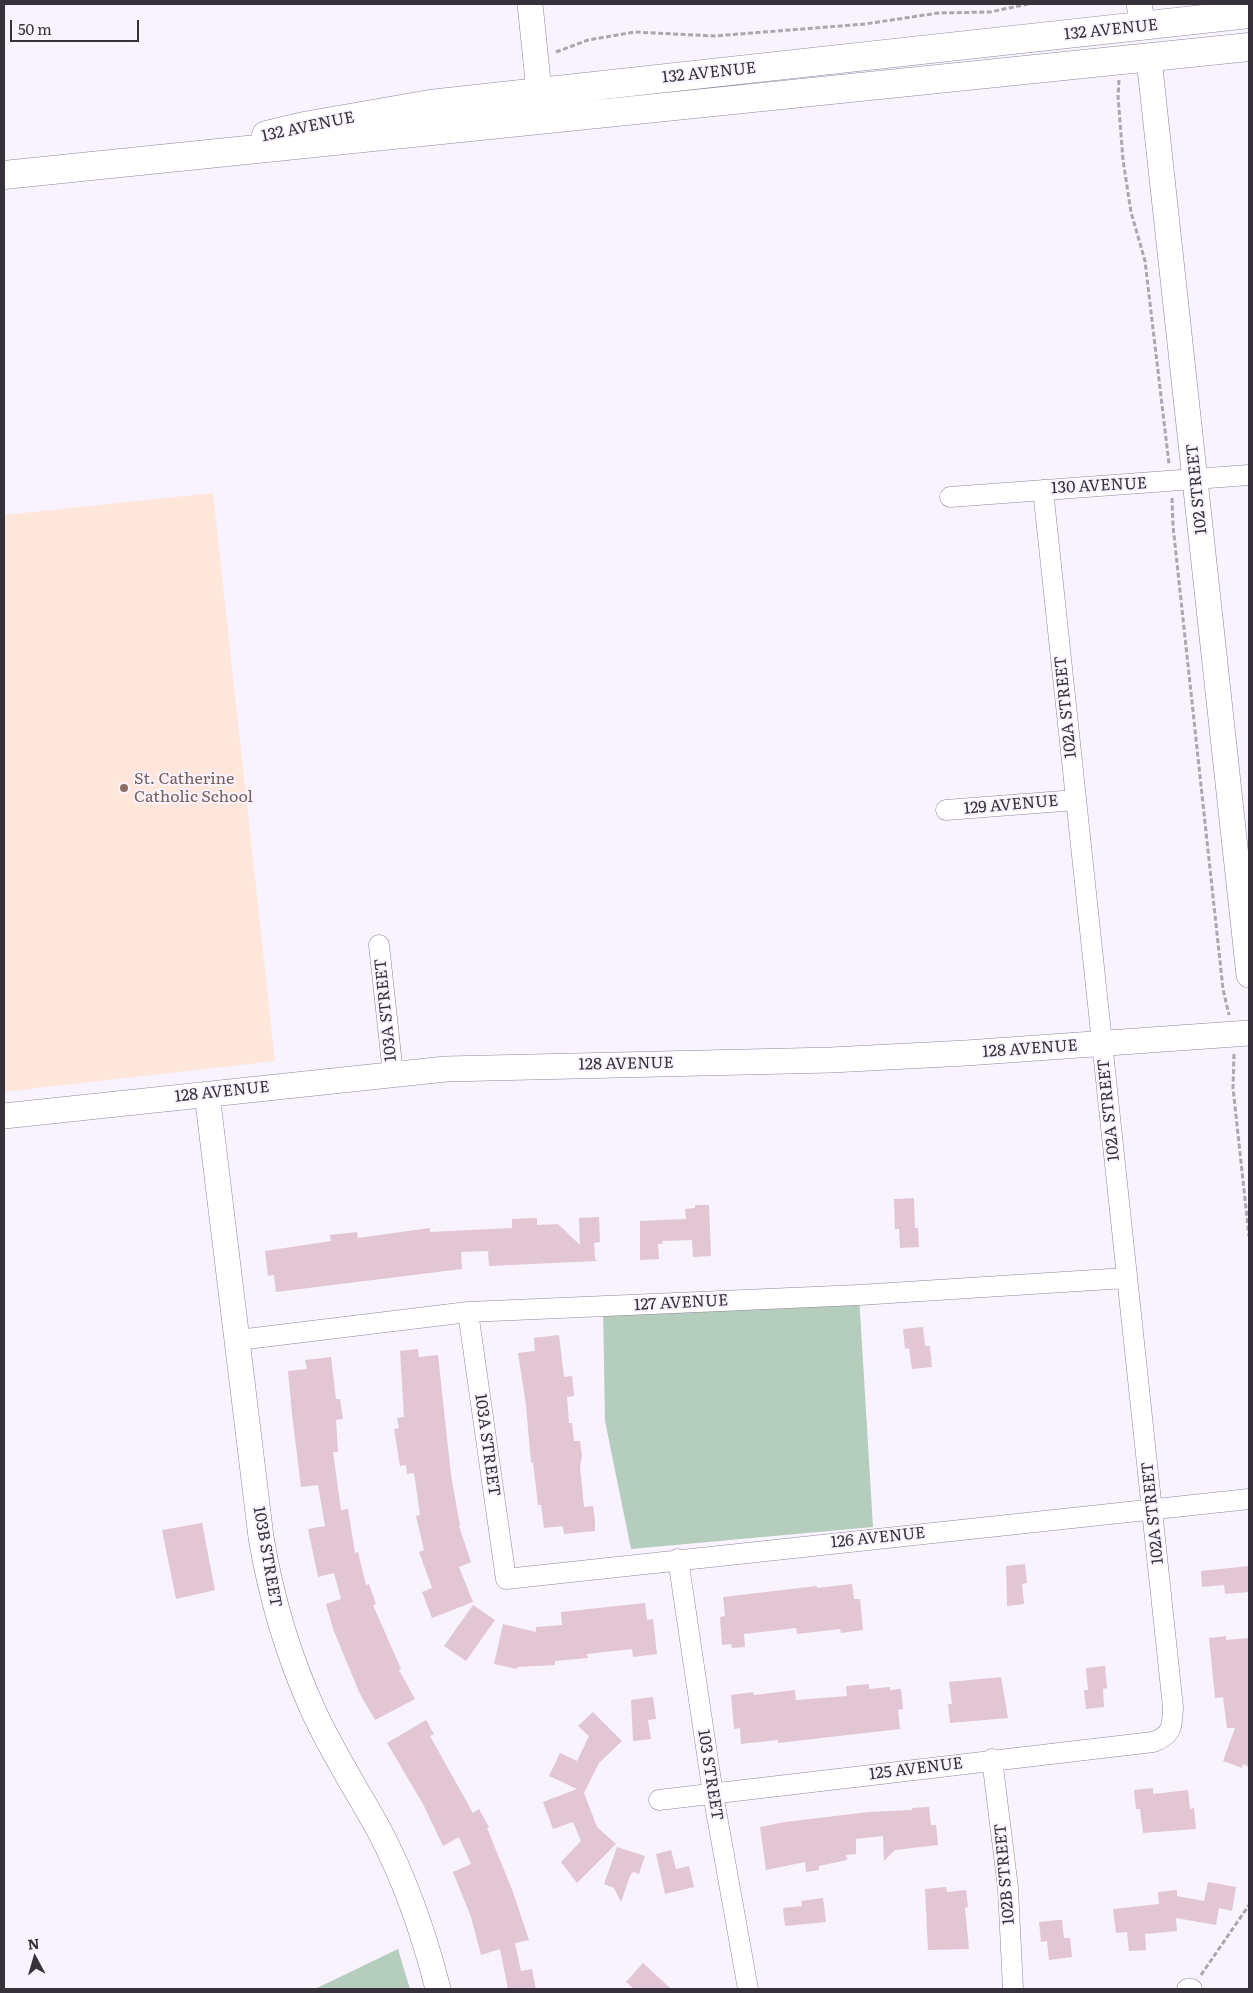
<!DOCTYPE html>
<html>
<head>
<meta charset="utf-8">
<style>
	body { margin:0 }
	#map { position:relative; width:1253px; height:1993px; overflow:hidden; background:#f8f3fe; font-family:Literata,serif }
	canvas { display:block }
	.frame { position:absolute; inset:0; border:5px solid #36313b; pointer-events:none }
	.north { position:absolute; left:10px; top:1933px; width:50px; height:50px; -webkit-text-stroke:4px #f8f3fe; paint-order:stroke; rotate:354deg; font-size:14px; font-weight:700; line-height:20px; text-align:center; color:#36313b }
	.north::after { content:''; display:block; margin:auto; width:18px; height:22px; background:#36313b; clip-path:polygon(50% 0,100% 100%,50% 72%,0 100%) }
	.scale { position:absolute; left:10px; top:20px; width:129px; height:22px; box-sizing:border-box; border:2px solid #36313b; border-top:0; padding-left:6px; font-size:15px; line-height:18px; white-space:nowrap; color:#36313b; -webkit-text-stroke:4px #f8f3fe; paint-order:stroke }
</style>
</head>
<body>
<div id="map">
<canvas width="1253" height="1993"></canvas>
<div class="frame"></div>
<div class="north">N</div>
<div class="scale">50 m</div>
</div>
<script>
const ctx = document.querySelector('canvas').getContext('2d');
ctx.lineJoin = 'round';
function fill(path, color) {
  ctx.fillStyle = color;
  ctx.fill(path, 'evenodd');
}
function trace(path, color, width, dash) {
  ctx.strokeStyle = color;
  ctx.lineWidth = width;
  ctx.lineCap = dash ? 'butt' : 'round';
  ctx.setLineDash(dash || []);
  ctx.stroke(path);
}
function write(font, color, halo, rows, align = 'center') {
  ctx.font = font + ' Literata,serif';
  ctx.lineWidth = 4;
  ctx.setLineDash([]);
  ctx.textBaseline = 'middle';
  ctx.strokeStyle = halo;
  ctx.fillStyle = color;
  for (const [text, x, y, turn = 0] of rows) {
    ctx.save();
    ctx.translate(x, y);
    ctx.rotate((+turn || 0) * Math.PI / 180);
    ctx.textAlign = isNaN(turn) ? turn : align;
    if (halo) ctx.strokeText(text, 0, 0);
    ctx.fillText(text, 0, 0);
    ctx.restore();
  }
}
fill(new Path2D(`
	M213 493 275 1061 4 1092V515Z`), '#fee6db');
fill(new Path2D(`
	M859 1295 873 1527 631 1549 605 1421 603 1307Z
	M398 1949 410 1989H315Z`), '#b5cdbc');
fill(new Path2D(`
	M914 1198 915 1228H918L919 1247 900 1248 899 1229H895L894 1199Z
	M695 1205H709L711 1256 693 1257 692 1240 662 1241 663 1244H658L659 1259 640 1260V1221L686 1219 685 1209 695 1208Z
	M599 1217 600 1242 594 1243 595 1259 597 1261 489 1266 488 1251 461 1252 462 1269 276 1292 274 1275 268 1276 265 1251 331 1241 330 1235 357 1232 358 1238 430 1228V1232L512 1228V1219L537 1218V1225L558 1224 580 1245 579 1218Z
	M923 1327 925 1346H930L932 1367 912 1369 909 1348 905 1349 903 1329Z
	M559 1335 564 1377 572 1376 574 1396 567 1397 569 1423H572L574 1441H580L582 1456 580 1466 584 1507 593 1506 595 1521V1531L564 1534 563 1526 544 1528 541 1505H538L533 1462 531 1463 526 1405 518 1353 535 1351 534 1338Z
	M418 1349 419 1357 438 1355 451 1475 460 1526H459L471 1562 459 1567 473 1602 432 1618 422 1592 432 1588 419 1552 424 1550 416 1516 420 1515 414 1473 407 1474 406 1465 400 1466 394 1429 399 1428 397 1418 404 1417 400 1351Z
	M331 1357 336 1399H340L343 1419 336 1420 338 1452H333L341 1510 348 1509 355 1553 358 1552 366 1585 369 1584 376 1604 373 1605 401 1669 399 1670 415 1699 375 1720 360 1694 333 1629 326 1604 341 1599 334 1573 318 1577 308 1529 325 1526 318 1485 301 1487 292 1414 288 1371 307 1369 305 1360Z
	M202 1523 215 1590 176 1599 162 1530Z
	M1025 1564 1027 1583 1022 1584 1024 1604 1007 1606 1006 1566Z
	M1249 1566V1592L1225 1594 1224 1585 1202 1587 1201 1571Z
	M852 1584 854 1599H860L863 1630 841 1633 840 1629 797 1634 796 1628 744 1634 745 1647 732 1648 731 1644 722 1645 720 1617 725 1616 723 1597 817 1586V1588Z
	M645 1603 647 1620 653 1619 657 1654 633 1657 632 1649 587 1654 588 1658 555 1661V1665L517 1667V1669L494 1664 503 1624 536 1632V1627L562 1625 561 1612Z
	M473 1605 495 1620 466 1661 444 1646Z
	M1226 1636V1640L1249 1638V1767L1243 1764 1242 1768 1223 1761 1235 1728H1227L1223 1697 1215 1698 1209 1638Z
	M1105 1666 1107 1688 1103 1689 1104 1707 1086 1709 1084 1690H1088L1086 1668Z
	M1001 1677 1008 1718 950 1723 948 1704H952L949 1682Z
	M869 1684V1689L890 1687V1690L901 1689 903 1709 898 1710 900 1729 778 1743V1740L741 1744 740 1728 734 1729 731 1695 753 1692 754 1695 795 1690 796 1700 847 1696 846 1686Z
	M653 1697 656 1719 648 1720 651 1739 633 1741 631 1700Z
	M593 1712 622 1741 599 1763 584 1793 597 1827 616 1844 577 1883 561 1862 581 1841 573 1822 553 1829 543 1802 577 1789 549 1776 560 1753 577 1761 589 1736 578 1726Z
	M426 1720 434 1734 430 1736 473 1813 479 1809 489 1827 487 1828 513 1892 529 1940 515 1943 521 1971 532 1969 536 1989H508L500 1949 481 1955 471 1917 453 1872 471 1864 459 1837 443 1846 423 1804 387 1743Z
	M1153 1788V1794L1188 1790 1190 1809 1194 1808 1196 1829 1143 1833 1140 1809H1136L1134 1790Z
	M929 1807 931 1825H936L938 1845 895 1850 884 1861 883 1836 856 1839V1854L846 1855 847 1860 819 1866V1870L806 1872 805 1862 766 1870 760 1827 785 1822 869 1812 912 1810V1808Z
	M617 1847 645 1856 639 1874 633 1872 630 1876 621 1902 614 1888 604 1884Z
	M671 1850 676 1869 689 1866 694 1887 665 1894 656 1854Z
	M1208 1882 1236 1887 1232 1911 1219 1908 1216 1925 1176 1918 1177 1931 1145 1934 1146 1950 1129 1951 1127 1932 1116 1933 1113 1909 1159 1904 1158 1892 1177 1890V1896L1204 1901Z
	M946 1887 947 1892 966 1890 968 1907 965 1908 969 1949 928 1950 925 1889Z
	M823 1898 826 1922 785 1926 783 1908 802 1906 801 1901Z
	M1058 1920H1062L1064 1938H1070L1072 1957 1049 1960 1047 1941 1041 1942 1039 1922Z
	M643 1963 671 1989H634L626 1982Z`), '#e2c6d4');
const minor = new Path2D(`
	M950 497 1249 475
	M946 810 1076 800
	M379 945 393 1074
	M468 1312 506 1579 1249 1499
	M238 1340 468 1312 859 1295 1126 1278
	M678 1559 713 1794 748 1989
	M992 1759 1008 1888 1013 1989
	M659 1800 1153 1742C1173 1735 1172 1726 1173 1707L1043 490
	M1187 1989H1192`);
const tertiary = new Path2D(`
	M530 4 539 91
	M1139 4 1143 26
	M1149 59 1249 975
	M207 1094 261 1537C271 1597 288 1655 313 1710 332 1752 357 1790 379 1830 406 1881 424 1934 438 1989
	M4 1116 446 1069 831 1060 966 1053 1249 1033`);
const secondary = new Path2D(`
	M266 135 304 126 430 104 1249 14
	M4 175 1249 47`);
trace(minor, '#90859c', 21);
trace(tertiary, '#90859c', 26);
trace(secondary, '#90859c', 29);
trace(new Path2D(`
	M556 52 588 40 635 32 714 36 865 24 938 13 990 12 1028 4
	M1119 80 1118 96 1123 160 1131 212 1145 261 1169 464
	M1172 498 1173 526 1223 989 1229 1015
	M1234 1054 1233 1088 1249 1236
	M1201 1975 1249 1905`), '#aba6b1', 3, [5, 2.5]);
trace(minor, '#fff', 20);
trace(tertiary, '#fff', 25);
trace(secondary, '#fff', 28);
for (const [x, y, r, color] of [
	[124,788,5,"#8d6e63"]
]) {
  const dot = new Path2D();
  dot.arc(x, y, r, 0, 2 * Math.PI);
  ctx.fillStyle = color;
  ctx.fill(dot);
  trace(dot, '#f8f3fe', 2);
}
write('16px', '#36313b', '#f8f3fe', [
	["132 AVENUE",1111,30,-6],
	["132 AVENUE",709,73,-6],
	["132 AVENUE",308,127,-12],
	["130 AVENUE",1099,486,-3],
	["102 STREET",1197,489,-96],
	["102A STREET",1066,707,-96],
	["129 AVENUE",1011,805,-5],
	["103A STREET",386,1010,-96],
	["128 AVENUE",1030,1049,-4],
	["128 AVENUE",626,1064,-1],
	["128 AVENUE",222,1092,-6],
	["102A STREET",1109,1110,-96],
	["127 AVENUE",681,1303,-3],
	["103A STREET",487,1445,82],
	["102A STREET",1153,1513,-96],
	["126 AVENUE",878,1538,-6],
	["103B STREET",267,1557,80],
	["125 AVENUE",916,1769,-7],
	["103 STREET",710,1775,81],
	["102B STREET",1005,1874,-95]
]);
write('16px', '#785e54', '#f8f3fe', [
	["St. Catherine",134,779],
	["Catholic School",134,797]
], 'left');
</script>
</body>
</html>
